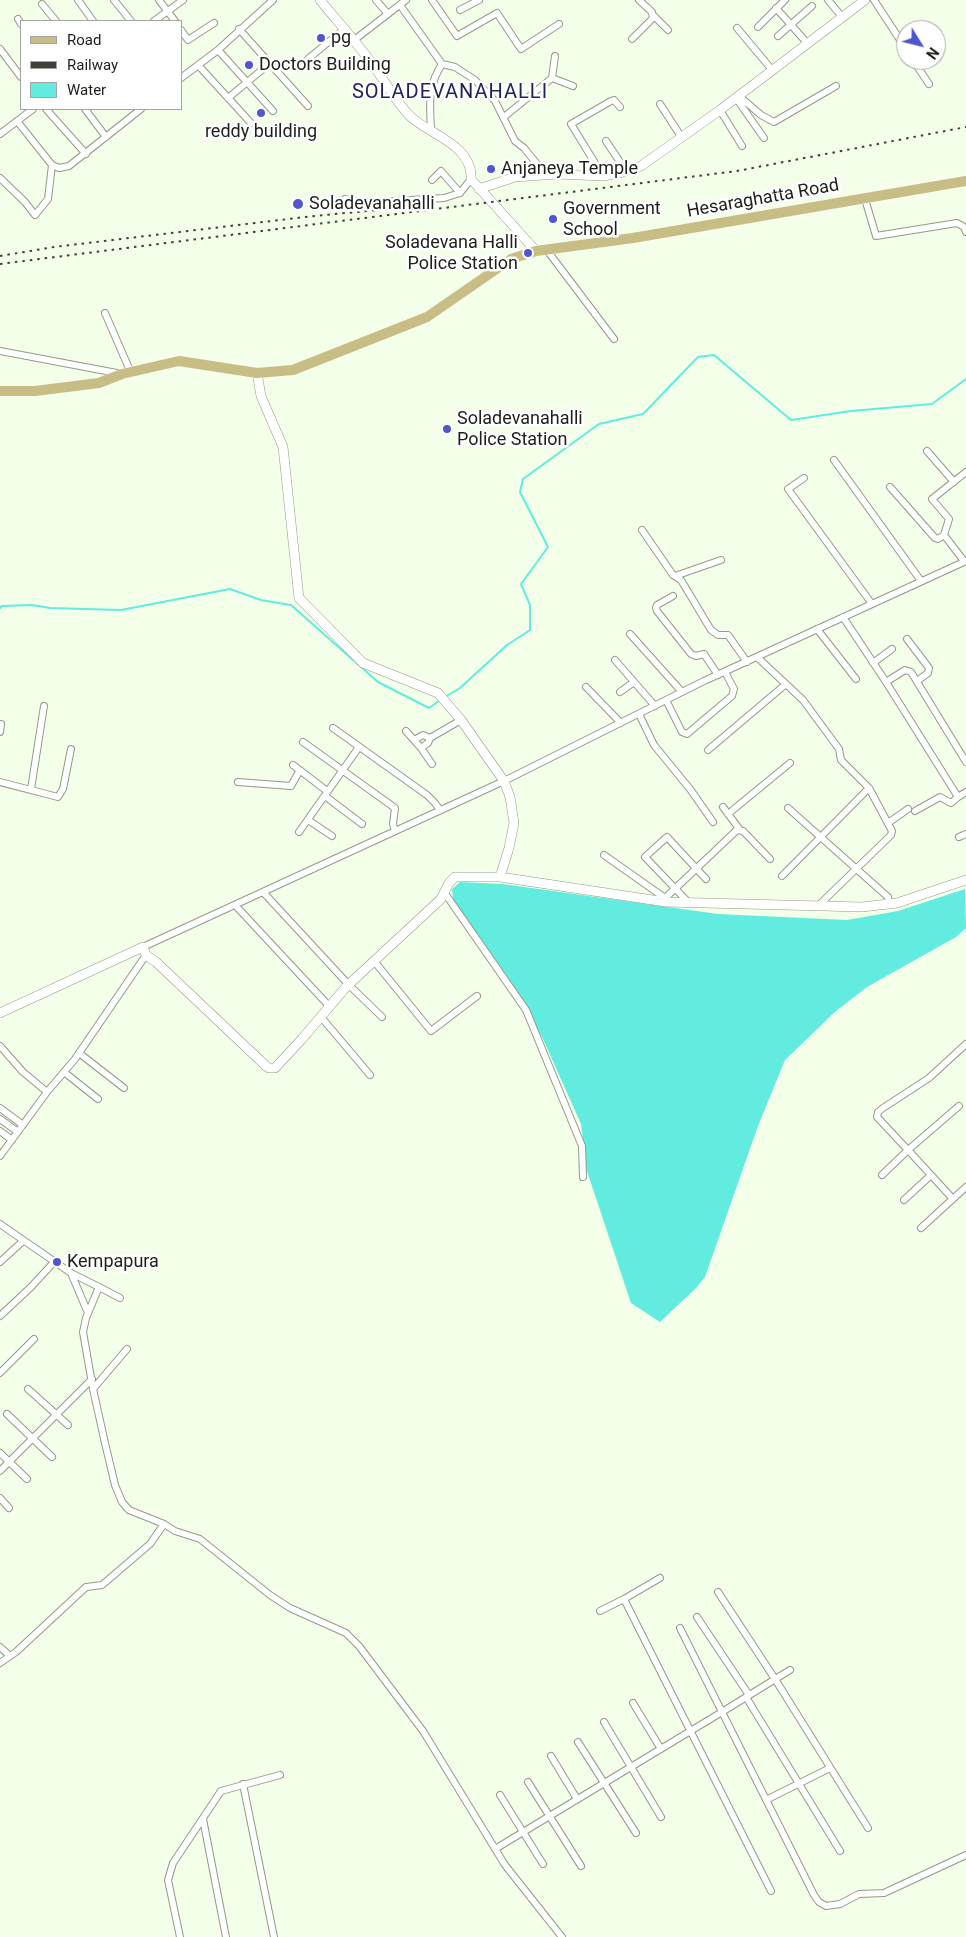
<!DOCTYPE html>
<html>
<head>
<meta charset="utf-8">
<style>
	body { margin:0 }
	#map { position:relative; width:966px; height:1937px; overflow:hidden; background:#f4ffe9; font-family:Roboto,sans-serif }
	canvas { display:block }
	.legend { position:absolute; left:20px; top:20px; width:162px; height:90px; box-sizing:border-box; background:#fff; border:1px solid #a5a6a3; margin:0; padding:6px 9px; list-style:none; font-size:15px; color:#1d2019 }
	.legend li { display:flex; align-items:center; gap:10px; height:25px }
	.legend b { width:25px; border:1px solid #a5a6a3 }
	.north { position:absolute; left:896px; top:20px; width:50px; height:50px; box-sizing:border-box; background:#fff; border:1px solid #a5a6a3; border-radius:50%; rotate:126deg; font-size:14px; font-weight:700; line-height:20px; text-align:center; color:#1d2019 }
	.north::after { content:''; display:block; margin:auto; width:18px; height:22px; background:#5056cc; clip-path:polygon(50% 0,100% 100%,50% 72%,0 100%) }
</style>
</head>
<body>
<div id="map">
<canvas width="966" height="1937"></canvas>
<ul class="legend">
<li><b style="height:6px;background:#c8bd85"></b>Road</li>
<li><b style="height:6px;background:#3d4138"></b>Railway</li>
<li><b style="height:14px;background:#62ece0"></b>Water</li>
</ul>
<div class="north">N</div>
</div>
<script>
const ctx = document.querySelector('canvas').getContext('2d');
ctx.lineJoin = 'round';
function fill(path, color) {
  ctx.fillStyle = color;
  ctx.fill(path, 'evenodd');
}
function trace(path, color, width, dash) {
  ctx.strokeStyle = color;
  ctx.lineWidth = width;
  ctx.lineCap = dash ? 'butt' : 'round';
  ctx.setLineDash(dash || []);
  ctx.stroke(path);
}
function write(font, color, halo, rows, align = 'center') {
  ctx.font = font + ' Roboto,sans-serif';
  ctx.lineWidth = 5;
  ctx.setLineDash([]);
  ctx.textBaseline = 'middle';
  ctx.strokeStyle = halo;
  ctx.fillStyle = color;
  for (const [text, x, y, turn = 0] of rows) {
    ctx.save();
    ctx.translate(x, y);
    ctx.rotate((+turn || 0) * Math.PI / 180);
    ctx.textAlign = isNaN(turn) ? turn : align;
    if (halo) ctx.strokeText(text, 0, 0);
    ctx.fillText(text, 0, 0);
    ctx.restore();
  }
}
fill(new Path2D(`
	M460 882 503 884 718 914 847 920 898 911 965 889 966 928 956 937 867 987 836 1011 785 1060 758 1126 705 1277 697 1287 660 1322 631 1303 587 1171 581 1124 543 1039 511 982 453 899 452 889Z`), '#62ece0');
trace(new Path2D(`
	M0 608 2 606 32 605 50 608 121 610 230 589 261 600 291 605 378 682 429 708 439 701
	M445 697 460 688 507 645 530 630V605L521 584 548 547 520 492 523 479 599 424 643 414 698 357 714 355 791 420 851 411 932 404 966 379`), '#62ece0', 2);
const minor = new Path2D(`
	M78 0 93 21
	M114 0 131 21
	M159 0 175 21
	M376 0 388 14
	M432 0 457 36 497 13 521 49 559 24
	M828 0 843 18
	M874 0 906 49
	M42 4 56 21
	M400 5 442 64 455 67 475 80 495 101 515 141 524 148 546 175
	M776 8 808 44
	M460 10 479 0
	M653 15 668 30
	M18 19 21 24
	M154 21 183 0
	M758 27 785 0
	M737 28 773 71
	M239 29 308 106
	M181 30 188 40 214 23
	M778 36 812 6
	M632 39 653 18 652 12 639 0
	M353 41 406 0
	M0 49 21 77
	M218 50 273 111
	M308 59 344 29
	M913 60 929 84
	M198 65 251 123
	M181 78 218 50 273 0
	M552 78 555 56
	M739 96 761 115 774 122 836 86
	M228 98 269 64
	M736 98 764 138
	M660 104 682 138
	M46 109 86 154
	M85 109 106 137
	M720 110 742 146
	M504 117 552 78 573 86
	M17 121 52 165 59 168 69 166 141 109
	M431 130C430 105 427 87 442 64
	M0 134 33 109
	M606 141 626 171
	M603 176 571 124 611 101 614 100 620 107
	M0 178 25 202 35 215 48 199 52 165
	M432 180 441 171 460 193
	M345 199 360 203 444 198 460 193 471 179
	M865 199 876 236 957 223 964 227 966 232
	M546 249 614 339
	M105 313 131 373
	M0 351 122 374
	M927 451 954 482
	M834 460 921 581
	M804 478 788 489 872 604
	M890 487 935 538 938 539 944 535 964 561
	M642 530 673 575 681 580 711 630 718 635H728L747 662
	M944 535 949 519 932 499 966 472
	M675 576 721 560
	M673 596 657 605 656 608 657 611 691 654 696 656 704 654 718 675
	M843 617 886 682 958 797 966 792
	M817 629 856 679
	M630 634 682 692
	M907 639 929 668 928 673 917 681
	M757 657 803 700 839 749 841 760 869 788 892 831 891 835 818 906
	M615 660 655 706
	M873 663 892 649
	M886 682 905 670 911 672 966 762
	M586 687 621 723
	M620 692 634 682
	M666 700 682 732 687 734 732 696 734 689 725 672
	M639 714 654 745 690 789 713 822
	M333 728 427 795 435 803 440 810
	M406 731 421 748 428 743 430 738
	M0 732 1 724
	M414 740 423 735 430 738 461 720
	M303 742 395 808 393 824 395 831
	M421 748 432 764
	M708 750 786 684
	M293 765 327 791
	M0 782 58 797 63 789 71 749
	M238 782 291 786 300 770
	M31 789 44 706
	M325 796 362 824
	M723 807 740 830
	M788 808 888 897 889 904
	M915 811 940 797 951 803 958 797
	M728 814 790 763
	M308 820 332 836
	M888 823 908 809
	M299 832 359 747
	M959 837 966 834
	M604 855 665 898
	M782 876 869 788
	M263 892 349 985 382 1017
	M444 892 526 1010 582 1146 583 1177
	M662 901 737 830 743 831 770 859
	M688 902 645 857 667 837 706 879
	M235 905 330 1007
	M143 947 504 781 704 681 966 561
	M374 961 431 1031 477 996
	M321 1017 370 1075
	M0 1046 23 1072 47 1092
	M79 1053 124 1088
	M64 1072 98 1099
	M959 1106 908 1150 877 1117 878 1112 883 1108 929 1078 966 1044
	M0 1108 23 1125
	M0 1119 18 1132
	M0 1131 12 1140
	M0 1156 47 1092 75 1059 146 955
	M882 1175 908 1150 953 1199
	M904 1200 931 1175
	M0 1224 71 1273 99 1287 86 1318 83 1332 93 1389 105 1443 115 1485 122 1502 129 1510 164 1524 175 1531 200 1539 270 1595 290 1608 346 1633 359 1646 423 1731 505 1865 562 1937
	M921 1228 966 1187
	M0 1262 23 1241
	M71 1273 88 1313
	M99 1287 120 1298
	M0 1316 31 1287 55 1261
	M0 1373 34 1339
	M28 1389 68 1425
	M93 1389 127 1349
	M7 1414 52 1457
	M0 1453 27 1479
	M0 1471 92 1379
	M0 1498 9 1508
	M660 1578 624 1599 771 1891
	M718 1592 775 1679 868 1828
	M600 1611 624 1599
	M697 1617 749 1695
	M680 1628 722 1712 790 1670
	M0 1647 10 1656
	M0 1663 16 1652 86 1587 102 1585 150 1544 164 1524
	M746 1697 840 1851
	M633 1703 661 1749
	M604 1722 661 1817
	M578 1742 636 1833
	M551 1756 577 1799
	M528 1782 581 1866
	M243 1784 274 1937
	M500 1795 543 1864
	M766 1800 830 1768
	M203 1819 226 1937
	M495 1849 722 1712 814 1895 819 1902 826 1906 840 1904 859 1894 884 1893 966 1855
	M180 1937 168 1880 173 1863 221 1791 280 1775`);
const tertiary = new Path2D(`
	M320 0C338 22 357 43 374 66 386 83 395 101 410 116 430 135 473 145 471 179L536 251
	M479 189 515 177 557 174 603 176 620 173 641 166 720 110 865 0
	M257 373 261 396 283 447 299 598 363 663 438 693 461 720 504 781 510 797 514 823 509 848 500 877
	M0 1013 143 947 146 955 156 962 266 1066 269 1068H275L302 1039 346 987 441 899 449 883 455 877H500L666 902 862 907 897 903 966 880`);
const primary = new Path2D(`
	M0 391H35L99 383 122 374 179 361 257 373 293 370 427 317 511 259 536 251 633 238 966 181`);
trace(minor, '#919b87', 8);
trace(tertiary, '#919b87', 10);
trace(primary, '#f6f6f6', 11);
trace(minor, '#fff', 6);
trace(tertiary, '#fff', 9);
trace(primary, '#c8bd85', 10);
trace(new Path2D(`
	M0 256 54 247 305 217 387 209
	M0 264 737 171 966 127`), '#3d4138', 2, [2.5, 5]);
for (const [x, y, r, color] of [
	[321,38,5,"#5056cc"],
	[249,65,5,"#5056cc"],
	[261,113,5,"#5056cc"],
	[491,169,5,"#5056cc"],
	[298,204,6,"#5056cc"],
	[553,219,5,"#5056cc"],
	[528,253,5,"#5056cc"],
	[447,429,5,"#5056cc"],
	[57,1262,5,"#5056cc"]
]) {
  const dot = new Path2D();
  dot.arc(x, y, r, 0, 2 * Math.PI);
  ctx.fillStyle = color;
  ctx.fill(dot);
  trace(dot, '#fff', 2);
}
write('18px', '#1d2019', '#fff', [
	["pg",331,38],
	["Doctors Building",259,65],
	["reddy building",261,132,"center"],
	["Anjaneya Temple",501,169],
	["Soladevanahalli",309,204],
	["Government",563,209],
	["School",563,230],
	["Soladevana Halli",518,243,"right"],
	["Police Station",518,264,"right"],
	["Soladevanahalli",457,419],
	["Police Station",457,440],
	["Kempapura",67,1262]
], 'left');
write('18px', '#1d2019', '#fff', [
	["Hesaraghatta Road",763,199,-10]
]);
ctx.letterSpacing = '1px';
write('20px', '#20235c', '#fff', [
	["SOLADEVANAHALLI",450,93]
]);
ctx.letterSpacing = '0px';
</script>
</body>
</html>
